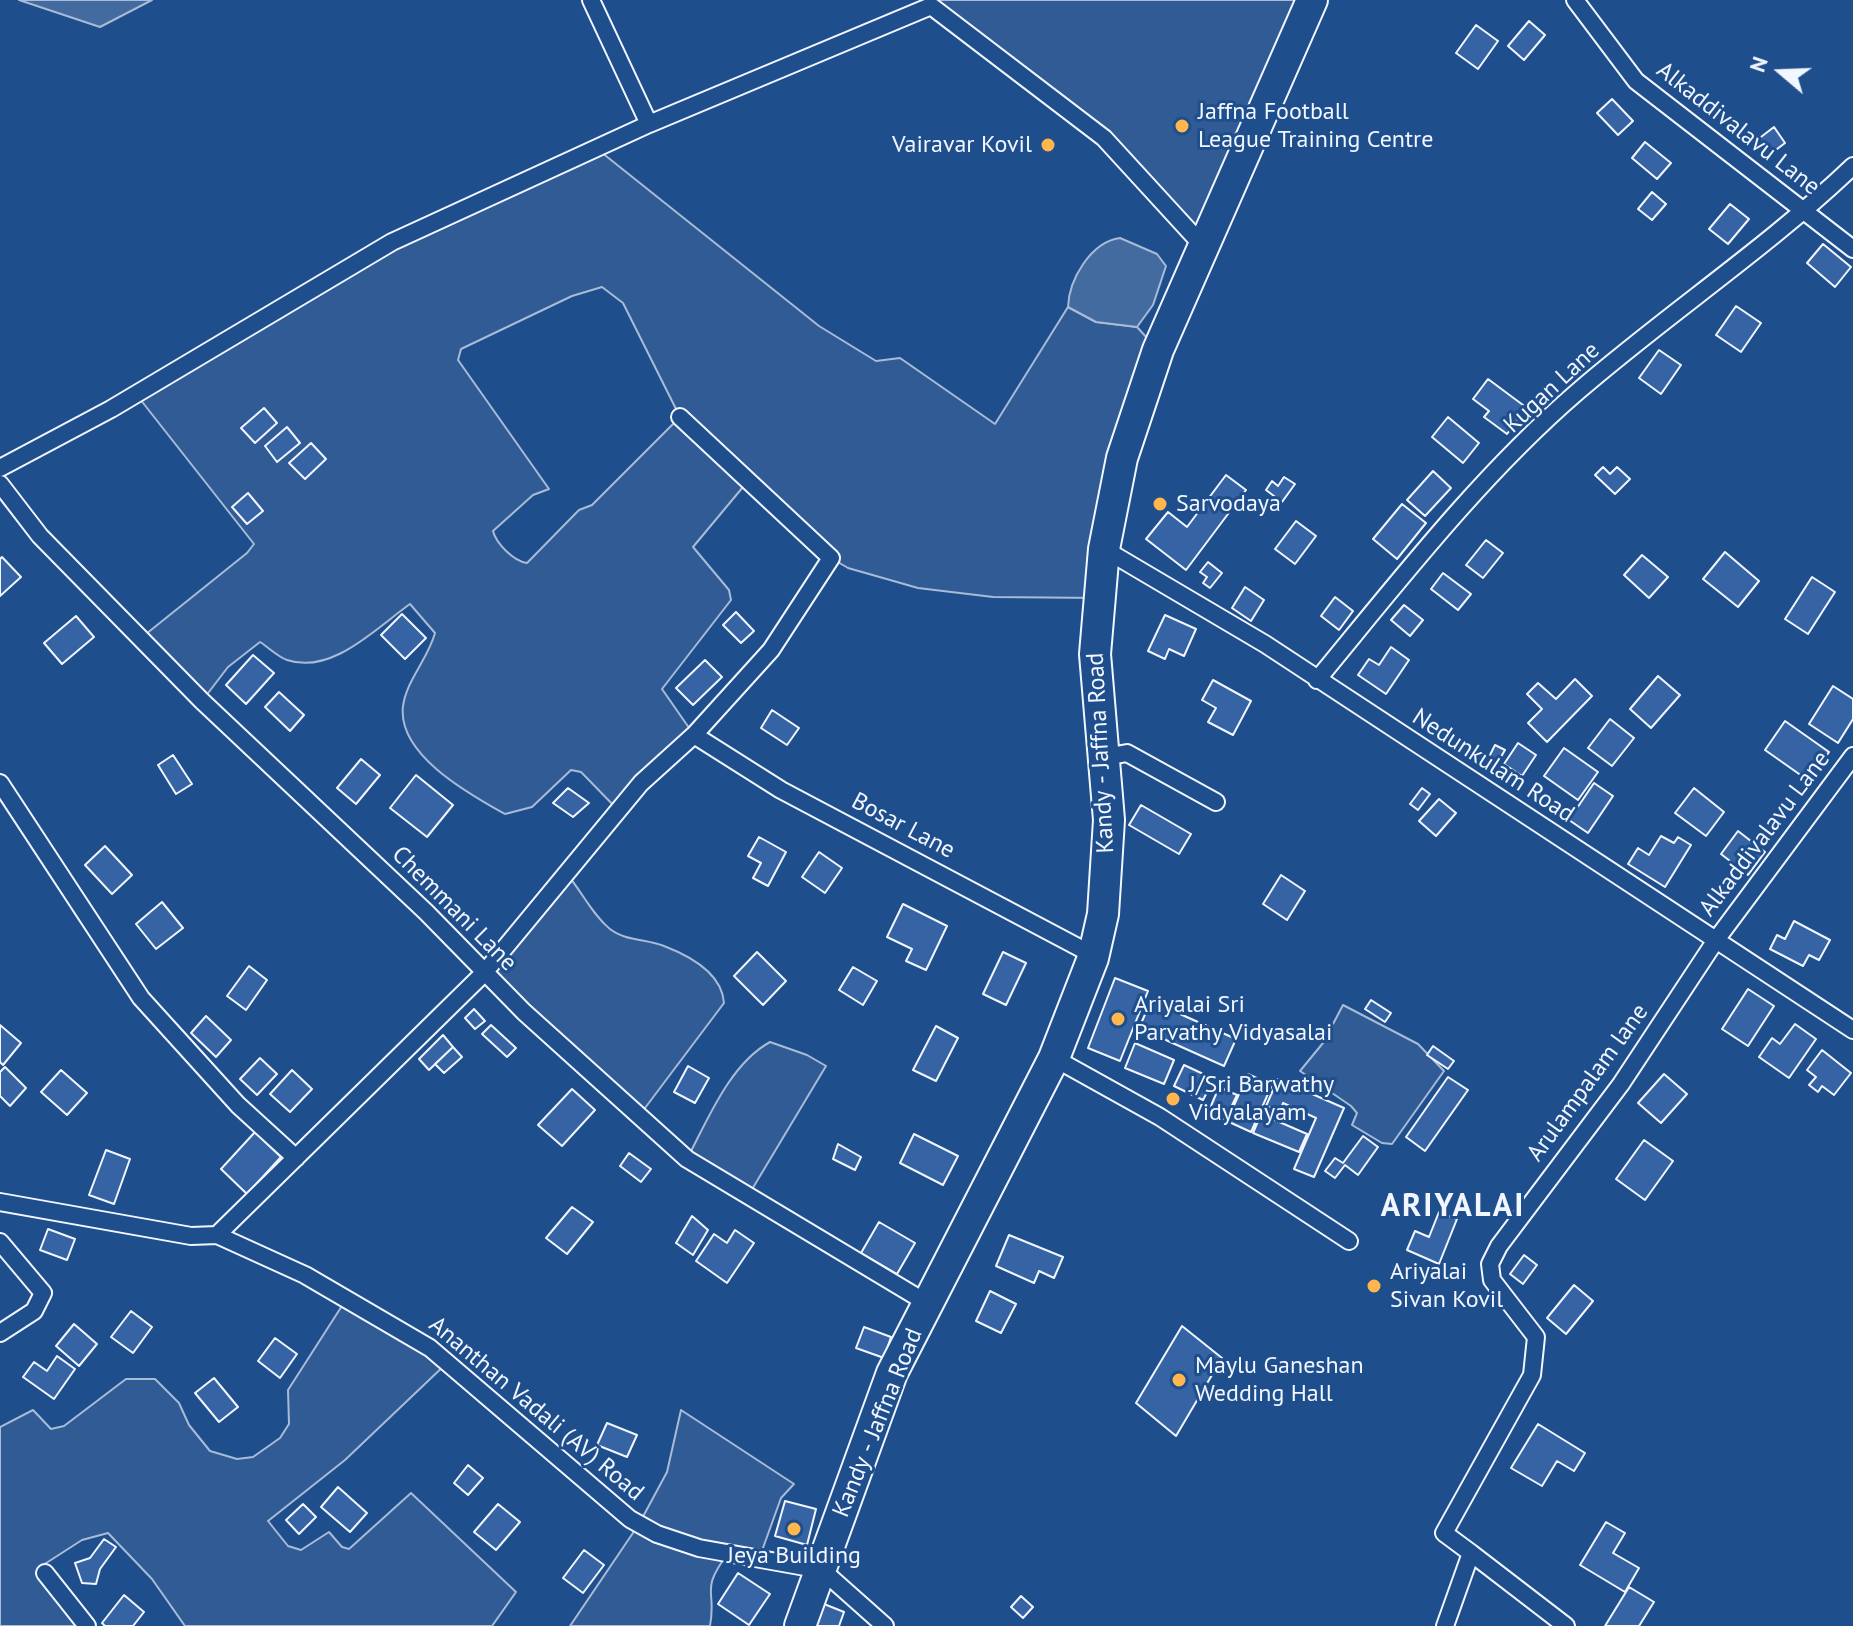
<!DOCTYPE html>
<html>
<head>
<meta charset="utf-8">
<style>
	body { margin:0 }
	#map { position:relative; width:1853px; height:1626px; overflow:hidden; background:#1f4e8c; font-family:"PT Sans",sans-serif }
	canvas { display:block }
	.north { position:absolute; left:1741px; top:32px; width:80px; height:80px; -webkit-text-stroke:6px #1f4e8c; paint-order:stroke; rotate:289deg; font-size:22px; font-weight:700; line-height:32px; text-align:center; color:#f2f6ff }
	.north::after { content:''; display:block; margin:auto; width:28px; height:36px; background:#f2f6ff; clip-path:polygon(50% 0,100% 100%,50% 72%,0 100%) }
</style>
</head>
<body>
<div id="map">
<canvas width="1853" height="1626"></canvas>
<div class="north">N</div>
</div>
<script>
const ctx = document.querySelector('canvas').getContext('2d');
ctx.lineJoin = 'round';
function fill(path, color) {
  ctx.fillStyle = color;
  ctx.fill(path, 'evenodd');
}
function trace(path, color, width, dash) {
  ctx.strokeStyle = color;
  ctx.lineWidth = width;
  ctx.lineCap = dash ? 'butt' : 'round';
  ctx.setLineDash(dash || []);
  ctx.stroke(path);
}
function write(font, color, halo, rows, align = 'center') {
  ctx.font = font + ' "PT Sans",sans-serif';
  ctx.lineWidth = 6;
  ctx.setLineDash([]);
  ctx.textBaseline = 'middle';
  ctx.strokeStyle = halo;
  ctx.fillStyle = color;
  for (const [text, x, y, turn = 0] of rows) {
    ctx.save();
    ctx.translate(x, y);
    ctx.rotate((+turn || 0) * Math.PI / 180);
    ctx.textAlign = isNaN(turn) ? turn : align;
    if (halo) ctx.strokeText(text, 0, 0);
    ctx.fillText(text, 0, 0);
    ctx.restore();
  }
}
const green = new Path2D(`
	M925 0H1312L1203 246 1104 138Z
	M596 148 819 326 876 361 900 358 995 424 1068 307 1096 322 1137 327 1158 350 1099 598 993 597 918 588 848 568 831 558 748 481 693 547 729 590 731 600 662 689 694 735 619 811 581 772 571 770 532 807 505 814C471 795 397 755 403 706 407 679 428 659 435 633L410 604C376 628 332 675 287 660 278 657 268 647 260 642L228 667 202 701 141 638 247 553 254 544 136 394 392 242ZM602 287 623 303 680 417 592 505 579 510 527 563C513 561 496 543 493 531L533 495 549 489 458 360 461 349 572 296Z
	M567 874C582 892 592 914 610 929 625 941 647 939 664 946 690 956 722 973 724 1003L639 1116 484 973Z
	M1343 1005 1418 1044 1444 1071 1392 1144 1382 1143 1352 1125 1357 1113 1351 1106 1300 1071 1323 1043Z
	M770 1042 807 1055 826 1066 748 1196 687 1159C708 1119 730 1064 770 1042Z
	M347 1298 448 1362 345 1460 268 1521 288 1546 301 1550 329 1532 342 1547 349 1549 411 1493 516 1592 492 1626H185L152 1579 108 1533 82 1540 40 1567 87 1626H0V1427L33 1410 51 1429 64 1426 126 1379H155L179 1403 189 1425 210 1451 237 1459 253 1457 280 1438 289 1424 288 1390Z
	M681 1410 794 1484 781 1498 759 1559 728 1553C699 1593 717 1588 710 1626H570L639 1524 667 1472Z`);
fill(green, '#305b95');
trace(green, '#a8bbd7', 2);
const water = new Path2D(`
	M19 0H152L100 27Z
	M1120 238 1157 254 1166 266 1153 305 1137 327 1096 322 1068 307C1069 279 1091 242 1120 238Z`);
fill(water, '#446ba0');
trace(water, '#a8bbd7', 2);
const building = new Path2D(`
	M1529 21 1545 35 1524 60 1508 46Z
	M1476 25 1498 41 1478 69 1456 53Z
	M1612 99 1633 121 1618 135 1597 113Z
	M1774 127 1785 143 1768 156 1757 140Z
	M1645 142 1671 163 1657 179 1632 158Z
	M1652 192 1666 204 1652 220 1638 209Z
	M1730 204 1749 219 1728 244 1709 229Z
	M1823 244 1851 267 1835 287 1807 263Z
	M1736 306 1761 323 1741 352 1716 335Z
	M1659 350 1681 365 1661 394 1639 378Z
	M1488 379 1527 408 1507 434 1484 417 1489 411 1473 399Z
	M264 408 277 423 255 443 241 428Z
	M1448 417 1479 443 1463 463 1432 437Z
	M287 427 300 443 277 462 265 446Z
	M311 443 326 459 305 479 289 463Z
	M1603 467 1610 474 1617 467 1630 479 1615 494 1595 475Z
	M1433 471 1451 488 1425 516 1407 500Z
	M1226 475 1246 490 1186 570 1146 539 1168 512 1187 527Z
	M1284 477 1295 484 1282 502 1266 490 1272 481 1278 486Z
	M248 493 263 511 247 524 232 507Z
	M1402 504 1426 523 1397 559 1373 539Z
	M1296 521 1316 536 1295 564 1275 549Z
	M1486 540 1503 553 1483 578 1466 565Z
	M1725 552 1759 581 1738 607 1703 579Z
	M1642 555 1668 577 1649 598 1624 575Z
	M2 557 21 577 0 596V559Z
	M1208 562 1222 573 1210 588 1203 583 1207 577 1200 572Z
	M1443 573 1471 594 1458 610 1431 589Z
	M1812 577 1835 592 1808 634 1785 619Z
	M1245 587 1264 600 1251 621 1232 608Z
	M1335 597 1353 611 1339 630 1321 616Z
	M1404 605 1423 620 1410 636 1391 620Z
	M736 612 754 631 741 643 723 625Z
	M402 614 426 638 405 659 381 635Z
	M1165 615 1196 629 1184 656 1169 649 1165 659 1148 651Z
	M76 616 94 637 62 664 44 643Z
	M1391 647 1409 660 1386 694 1358 675 1369 659 1379 665Z
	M253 655 274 673 246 704 226 685Z
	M705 660 722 677 693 705 676 688Z
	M1658 676 1680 695 1651 728 1630 709Z
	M1575 679 1592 696 1547 742 1528 723 1542 709 1527 694 1538 683 1556 699Z
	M1213 680 1251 701 1233 735 1208 722 1216 708 1202 700Z
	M1833 686 1853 699V719L1838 743 1809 724Z
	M279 692 304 715 290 731 265 707Z
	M772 710 799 728 787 745 761 728Z
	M1610 719 1634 738 1612 766 1588 748Z
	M1785 721 1829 752 1809 781 1765 750Z
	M1518 743 1536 755 1522 776 1504 764Z
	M1495 745 1505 750 1494 769 1485 765Z
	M1564 748 1598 772 1578 800 1544 776Z
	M173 755 192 784 176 794 158 765Z
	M361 759 380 775 356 804 337 788Z
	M416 775 453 805 427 837 390 808Z
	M1594 783 1613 796 1588 833 1569 820Z
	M568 788 589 803 573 817 553 803Z
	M1422 788 1430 794 1418 810 1410 804Z
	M1694 788 1724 812 1706 836 1675 813Z
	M1439 799 1456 813 1436 836 1419 821Z
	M1141 805 1191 834 1179 854 1129 825Z
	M1738 831 1765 852 1748 875 1721 854Z
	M1661 836 1674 843 1678 837 1691 845 1665 887 1628 864 1638 848 1649 855Z
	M759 837 786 852 768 886 753 878 761 863 748 856Z
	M105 846 132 875 112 894 85 865Z
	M819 852 842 868 825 893 802 877Z
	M1281 875 1305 891 1287 920 1263 904Z
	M162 902 183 928 156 949 136 924Z
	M903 904 947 926 926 970 906 961 912 949 887 937Z
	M1794 921 1830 940 1819 960 1809 955 1803 966 1770 949 1777 935 1785 939Z
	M757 952 786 981 763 1005 734 976Z
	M1003 952 1026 963 1006 1005 983 994Z
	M249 966 267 980 246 1010 227 996Z
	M853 967 877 981 863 1005 839 990Z
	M1115 978 1148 991 1120 1061 1088 1048Z
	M1748 989 1774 1006 1748 1046 1722 1029Z
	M1371 1000 1391 1013 1385 1022 1365 1009Z
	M1151 1001 1236 1039 1224 1066 1139 1028Z
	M474 1009 485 1021 475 1029 465 1018Z
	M206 1016 231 1040 216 1057 191 1033Z
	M1795 1024 1816 1039 1789 1078 1759 1057 1772 1038 1780 1044Z
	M0 1025 21 1043 3 1065 0 1062Z
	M491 1025 516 1048 507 1057 482 1034Z
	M936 1026 958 1038 936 1081 913 1070Z
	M443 1035 453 1047 429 1070 419 1059Z
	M1135 1043 1174 1060 1164 1084 1125 1068Z
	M1433 1046 1454 1061 1448 1069 1427 1055Z
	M453 1047 462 1057 444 1073 435 1064Z
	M1822 1050 1851 1073 1834 1095 1822 1086 1818 1092 1809 1085 1816 1077 1807 1070Z
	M260 1058 277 1074 257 1095 240 1079Z
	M1184 1065 1214 1079 1203 1100 1174 1086Z
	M688 1066 709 1078 695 1103 674 1092Z
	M5 1067 26 1088 10 1106 0 1096V1072Z
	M61 1070 87 1093 67 1115 41 1092Z
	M292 1070 312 1089 290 1112 270 1094Z
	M1248 1074 1272 1085 1251 1132 1227 1121Z
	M1664 1074 1687 1094 1661 1123 1638 1103Z
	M1448 1077 1468 1090 1425 1151 1406 1137Z
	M1278 1079 1344 1108 1314 1177 1294 1169 1316 1118 1283 1103 1280 1112 1266 1106Z
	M1219 1087 1237 1095 1225 1120 1208 1113Z
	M572 1089 595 1110 562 1146 538 1125Z
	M1261 1114 1307 1134 1299 1152 1253 1133Z
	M255 1132 281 1157 247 1194 221 1169Z
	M914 1134 958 1156 943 1185 900 1163Z
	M1363 1136 1378 1147 1358 1175 1345 1165 1335 1178 1325 1171 1335 1158 1343 1163Z
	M1644 1140 1673 1161 1645 1200 1616 1179Z
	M838 1144 861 1157 855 1170 833 1159Z
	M106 1150 130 1159 114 1204 89 1195Z
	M629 1153 651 1169 641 1182 620 1166Z
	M572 1207 593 1222 567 1254 546 1238Z
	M1439 1212 1457 1219 1439 1264 1407 1250 1415 1231 1429 1237Z
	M692 1216 708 1230 693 1255 676 1243Z
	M879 1222 915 1243 897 1274 861 1253Z
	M48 1229 75 1239 67 1260 40 1250Z
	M735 1230 754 1243 727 1283 696 1261 714 1234 727 1243Z
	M1009 1235 1063 1257 1054 1278 1039 1271 1034 1283 996 1266Z
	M1524 1255 1537 1265 1523 1284 1510 1274Z
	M1574 1285 1593 1301 1566 1334 1547 1318Z
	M990 1291 1016 1304 1001 1333 976 1321Z
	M131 1311 152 1327 133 1353 111 1337Z
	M74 1324 97 1344 79 1366 56 1346Z
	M1182 1326 1222 1358 1176 1436 1136 1403Z
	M864 1327 891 1337 884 1358 856 1348Z
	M275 1338 297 1354 280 1378 258 1361Z
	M57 1356 75 1369 54 1399 23 1377 34 1362 47 1371Z
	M214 1378 238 1407 219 1422 195 1393Z
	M607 1423 637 1435 627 1457 597 1445Z
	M1538 1424 1585 1453 1574 1471 1557 1461 1542 1486 1511 1468Z
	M468 1465 483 1478 468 1495 454 1483Z
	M338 1487 367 1513 350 1532 321 1507Z
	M785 1501 816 1509 807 1545 775 1536Z
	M303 1504 316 1517 299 1534 286 1520Z
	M498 1504 520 1522 496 1550 474 1532Z
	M1606 1522 1625 1533 1613 1553 1639 1568 1625 1592 1580 1565Z
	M104 1539 116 1547 100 1569 96 1584 82 1583 75 1563 90 1558Z
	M584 1550 604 1565 583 1593 563 1578Z
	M738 1573 770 1594 749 1625 718 1604Z
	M1629 1587 1654 1602 1639 1626H1605Z
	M124 1595 144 1612 133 1626H105L102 1623Z
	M1021 1596 1033 1607 1023 1618 1011 1607Z
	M819 1602 844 1612 839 1626H809Z`);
fill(building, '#3563a3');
trace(building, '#f2f6ff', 2);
const street = new Path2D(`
	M591 0 649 124
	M1575 0 1636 81 1853 249
	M0 468 111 409 392 242 649 124 931 6 1104 138 1203 246
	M0 484 40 536 202 701 426 912 524 1012 687 1159 927 1303
	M1104 549 1265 644 1853 1030
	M1317 680C1398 582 1480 476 1576 393 1667 314 1766 249 1853 166
	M694 735 781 790 1093 955
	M1105 757 1127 753 1216 802
	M0 783 141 998 238 1105 296 1158
	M1054 1058 1160 1117 1349 1241
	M0 1202 191 1236 217 1235 305 1275 430 1348 630 1519 657 1534 699 1548 822 1570 885 1626
	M217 1235 484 973 641 783 694 735 771 650 831 558 680 417
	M0 1242 43 1293 34 1311 0 1333
	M1471 1553 1566 1626
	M45 1573 87 1626
	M1445 1626 1471 1553 1444 1533 1532 1375 1536 1337 1492 1280 1490 1264 1499 1246 1621 1084 1716 940 1853 756`);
const highway = new Path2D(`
	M800 1626 892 1373 1054 1058 1093 958 1103 914 1109 820 1095 654 1104 549 1122 458 1158 350 1312 0`);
trace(street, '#f2f6ff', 20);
trace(highway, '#f2f6ff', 34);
trace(street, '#1f4e8c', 16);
trace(highway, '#1f4e8c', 30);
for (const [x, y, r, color] of [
	[1182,126,8,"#ffb74d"],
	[1048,145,8,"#ffb74d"],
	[1160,504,8,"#ffb74d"],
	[1118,1019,8,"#ffb74d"],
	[1173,1099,8,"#ffb74d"],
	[1374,1286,8,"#ffb74d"],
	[1179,1380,8,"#ffb74d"],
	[794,1529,8,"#ffb74d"]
]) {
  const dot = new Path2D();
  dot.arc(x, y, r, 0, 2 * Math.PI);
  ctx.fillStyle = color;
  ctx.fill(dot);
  trace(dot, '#1f4e8c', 3);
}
write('24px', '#f2f6ff', '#1f4e8c', [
	["Jaffna Football",1198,112],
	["League Training Centre",1198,140],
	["Vairavar Kovil",1032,145,"right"],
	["Sarvodaya",1176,504],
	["Ariyalai Sri",1134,1005],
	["Parvathy Vidyasalai",1134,1033],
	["J/Sri Barwathy",1189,1085],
	["Vidyalayam",1189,1113],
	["Ariyalai",1390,1272],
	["Sivan Kovil",1390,1300],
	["Maylu Ganeshan",1195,1366],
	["Wedding Hall",1195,1394],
	["Jeya Building",794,1556,"center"]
], 'left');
write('24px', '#f2f6ff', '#1f4e8c', [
	["Alkaddivalavu Lane",1738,129,38],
	["Kugan Lane",1552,388,-43],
	["Kandy - Jaffna Road",1101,753,-93],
	["Nedunkulam Road",1493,766,33],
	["Bosar Lane",903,826,28],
	["Alkaddivalavu Lane",1765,834,-53],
	["Chemmani Lane",454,909,45],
	["Arulampalam lane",1588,1083,-54],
	["Ananthan Vadali (AV) Road",536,1409,40],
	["Kandy - Jaffna Road",878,1423,-68]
]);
ctx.letterSpacing = '2px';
write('bold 32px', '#f2f6ff', '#1f4e8c', [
	["ARIYALAI",1453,1207]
]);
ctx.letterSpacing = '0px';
</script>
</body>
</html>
